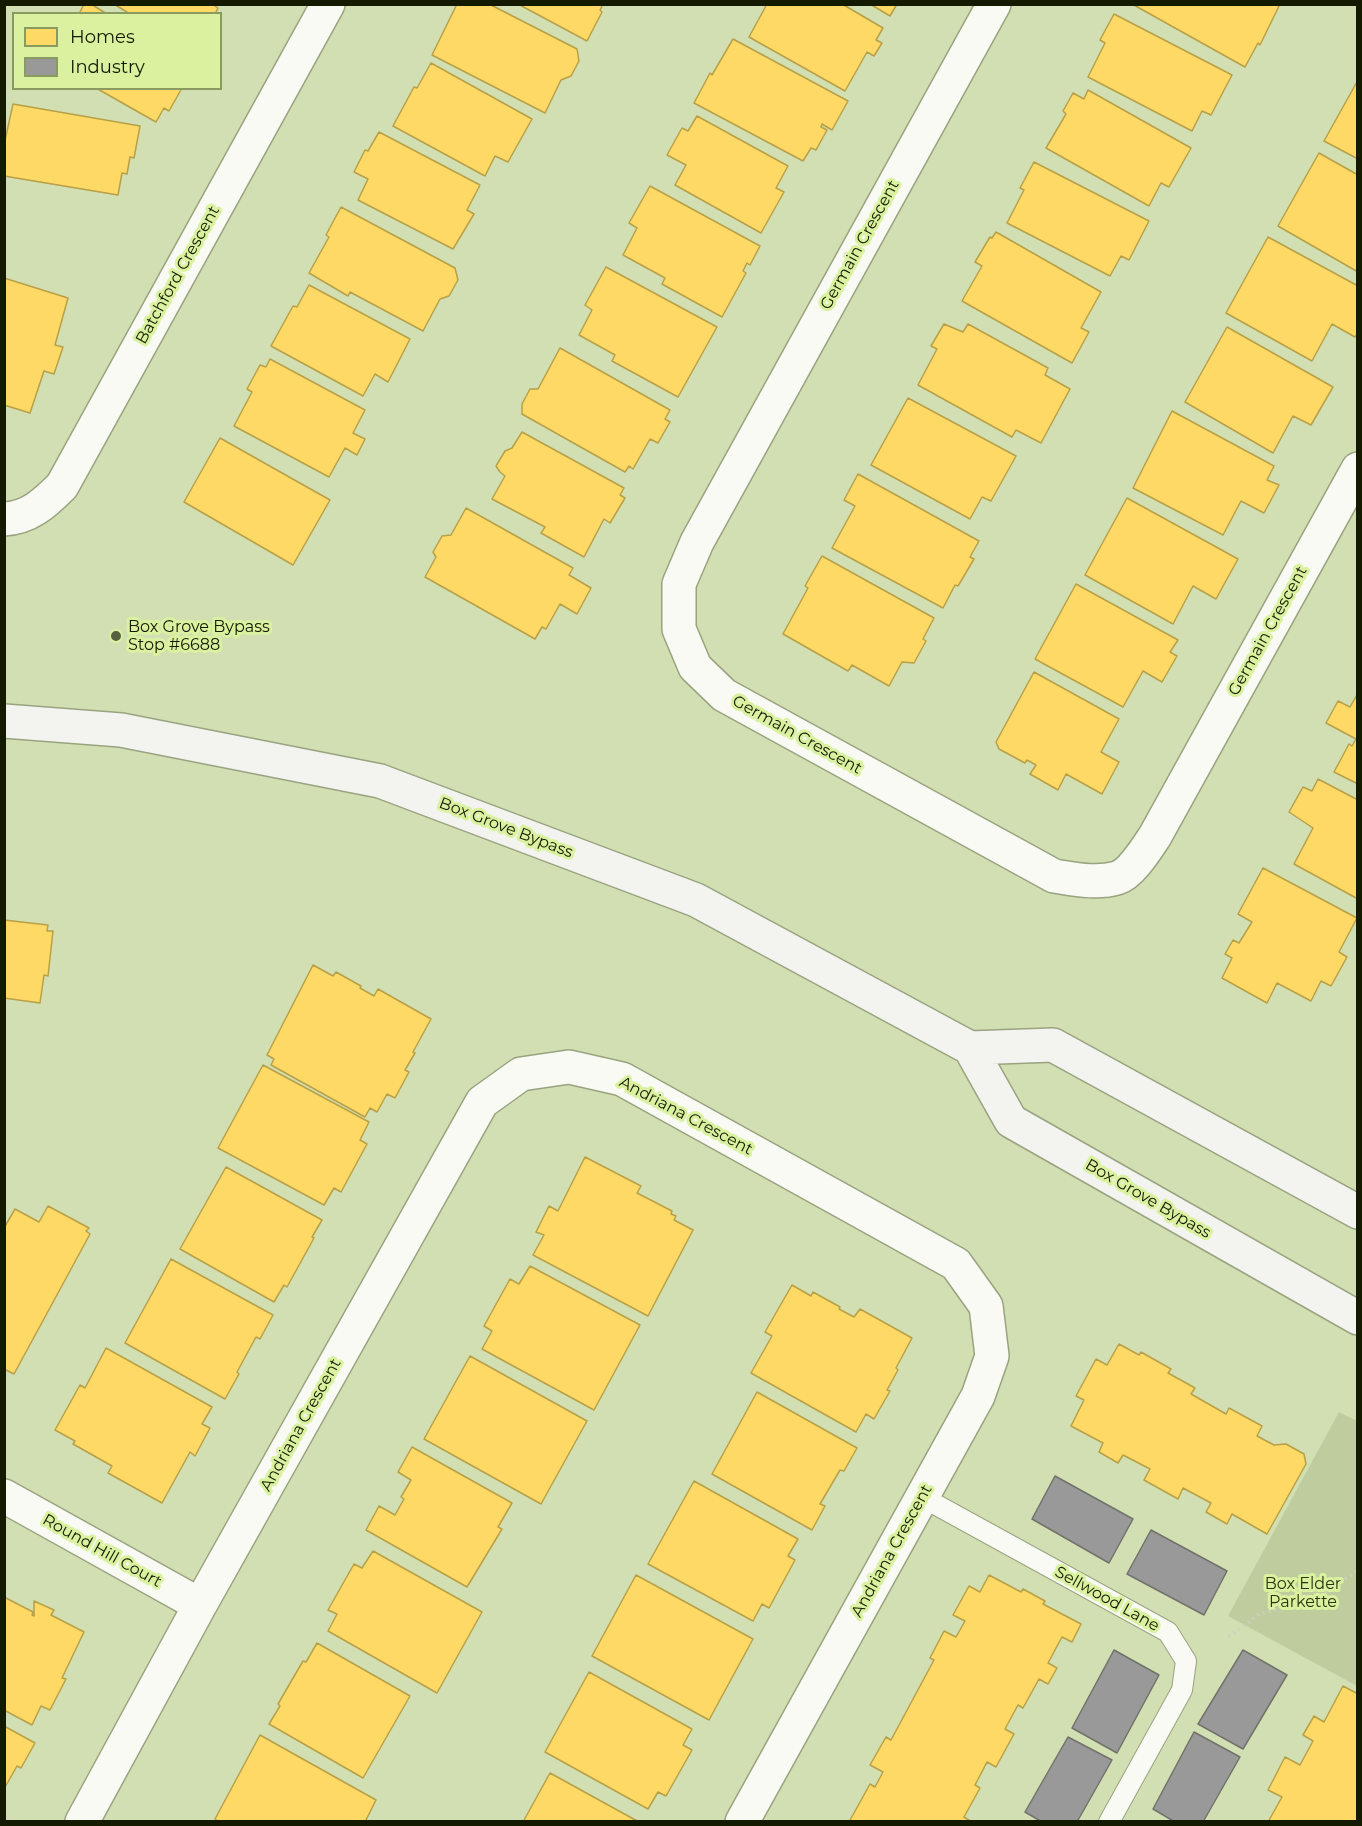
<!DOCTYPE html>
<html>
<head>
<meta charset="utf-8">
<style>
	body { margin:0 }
	#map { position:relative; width:1362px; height:1826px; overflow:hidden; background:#d2dfb2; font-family:Montserrat,sans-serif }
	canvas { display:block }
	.frame { position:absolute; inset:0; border:6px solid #131a00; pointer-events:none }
	.legend { position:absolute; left:12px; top:12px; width:210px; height:78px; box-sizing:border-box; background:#daf1a0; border:2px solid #8a9b60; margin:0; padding:8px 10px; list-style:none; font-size:18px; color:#131a00 }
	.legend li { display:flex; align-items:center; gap:12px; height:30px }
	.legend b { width:30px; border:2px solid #8a9b60 }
</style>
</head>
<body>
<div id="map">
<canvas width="1362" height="1826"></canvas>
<div class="frame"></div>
<ul class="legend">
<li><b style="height:16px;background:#ffd966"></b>Homes</li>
<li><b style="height:16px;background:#999"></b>Industry</li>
</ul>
</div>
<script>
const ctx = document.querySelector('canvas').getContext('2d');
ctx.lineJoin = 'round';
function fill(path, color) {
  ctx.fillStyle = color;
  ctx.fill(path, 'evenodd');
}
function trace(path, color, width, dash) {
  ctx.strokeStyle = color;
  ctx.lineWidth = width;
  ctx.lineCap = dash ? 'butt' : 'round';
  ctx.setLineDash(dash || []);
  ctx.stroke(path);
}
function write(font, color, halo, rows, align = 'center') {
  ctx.font = font + ' Montserrat,sans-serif';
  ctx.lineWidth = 6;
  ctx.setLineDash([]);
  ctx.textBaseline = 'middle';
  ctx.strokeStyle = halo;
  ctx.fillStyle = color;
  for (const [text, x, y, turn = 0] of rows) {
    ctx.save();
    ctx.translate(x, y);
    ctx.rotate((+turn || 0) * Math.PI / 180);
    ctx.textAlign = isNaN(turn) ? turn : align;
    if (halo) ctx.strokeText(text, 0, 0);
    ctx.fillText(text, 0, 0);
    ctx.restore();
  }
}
fill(new Path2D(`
	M1339 1412 1357 1421V1686L1228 1616Z`), '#bfcd9e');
const homes = new Path2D(`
	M84 4H91L107 14H79Z
	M114 4H212L218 8 215 14H130Z
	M457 4H489L577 49 579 61 571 76 561 80 545 113 432 55Z
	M518 4H603L600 10 602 12 587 41Z
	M767 4H842L883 28 876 40 882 43 874 56 867 52 845 91 749 37Z
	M870 4H897L890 16Z
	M1132 4H1280L1260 45 1258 43 1245 67Z
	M1114 14 1232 75 1211 115 1202 111 1192 131 1088 77 1105 43 1100 40Z
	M733 39 848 101 832 130 822 124 821 127 827 130 816 150 811 148 803 161 694 103 710 73 712 75Z
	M431 63 532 119 508 162 495 156 485 176 393 126 414 87 417 88Z
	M1358 80V159L1324 141Z
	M96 88H182L169 111 164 108 156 122Z
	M1088 90 1191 148 1169 187 1161 183 1149 206 1046 148 1066 114 1063 111 1073 93 1084 99Z
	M13 104 140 126 134 158 130 157 127 174 122 173 118 195 4 176V145Z
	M697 116 788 166 776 188 784 192 761 233 675 185 686 165 667 155 682 128 688 131Z
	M379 132 480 185 467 210 474 214 453 249 358 200 368 179 354 172 365 150 368 151Z
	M1319 153 1358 175V272L1278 226Z
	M1034 162 1149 221 1129 260 1121 256 1110 276 1007 223 1024 190 1020 188Z
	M650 186 760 246 750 265 747 263 743 271 746 273 722 317 662 284 665 278 623 255 637 228 629 223Z
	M341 207 455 268 458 280 449 296 440 299 423 331 350 292 348 296 309 273 329 237 326 235Z
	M996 232 1101 292 1081 328 1089 332 1072 363 962 301 982 266 975 262 990 237 992 238Z
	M1268 237 1358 286V333L1355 337 1332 324 1312 361 1226 313Z
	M606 267 717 327 678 397 612 361 615 355 579 335 592 310 585 305Z
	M4 278 68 298 55 345 63 347 54 374 44 371 30 413 4 405Z
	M309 285 410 339 388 382 375 374 363 396 271 346 293 306 297 307Z
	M944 324 963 332 968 324 1048 368 1045 375 1070 389 1041 443 1016 430 1012 437 918 385 937 349 931 346Z
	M1227 327 1333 387 1311 425 1293 416 1273 453 1185 402Z
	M560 348 670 410 665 419 670 422 658 443 650 439 633 469 629 466 625 472 522 414V404L530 389H538Z
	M270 359 365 410 353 433 365 439 357 455 345 448 329 477 234 426 252 392 247 389 260 365 266 367Z
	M908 398 1016 456 991 501 982 497 970 519 871 465Z
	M1172 411 1274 466 1267 480 1279 485 1264 513 1241 501 1223 535 1133 488Z
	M522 432 624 488 620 495 625 498 610 523 604 519 584 557 541 533 545 527 492 499 505 476 500 472 496 466 505 451 512 448Z
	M220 438 330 500 293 565 184 502Z
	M858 474 979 541 970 557 974 559 958 586 955 585 943 608 832 548 855 506 844 500Z
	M1127 498 1238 559 1216 599 1193 586 1173 624 1085 575Z
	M466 508 573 568 569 575 591 588 577 614 560 604 546 629 542 627 535 639 425 577 436 557 433 552 442 536 451 535Z
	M822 556 934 618 923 639 926 641 914 663 902 662 889 686 852 665 848 671 783 634 808 588 805 586Z
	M1076 584 1178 640 1170 652 1177 656 1162 682 1143 671 1123 707 1035 659Z
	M1034 672 1119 719 1101 752 1119 762 1102 794 1066 774 1058 790 1030 774 1036 765 1027 760 1025 763 999 749 996 742Z
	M1358 693V784L1334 772 1349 744 1352 746 1356 739 1326 723 1338 701 1350 707Z
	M1318 779 1358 800V899L1294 864 1313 828 1289 812 1303 787 1312 791Z
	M1263 868 1357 918 1339 952 1347 957 1331 986 1321 981 1311 1001 1277 983 1267 1003 1222 978 1232 958 1225 954 1233 940 1239 943 1252 922 1238 914Z
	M4 920 48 925 47 931H53L48 976 44 975 40 1003 4 998Z
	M313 965 333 976 336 972 361 986 360 988 374 996 378 989 431 1019 413 1052 415 1053 405 1070 409 1072 395 1098 387 1094 377 1112 370 1108 365 1117 271 1065 274 1059 267 1055Z
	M263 1065 369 1122 360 1140 367 1144 341 1192 334 1188 324 1205 218 1148Z
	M585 1157 641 1186 637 1193 672 1211 671 1214 676 1216 674 1220 693 1230 648 1316 533 1255 544 1235 536 1232 549 1206 558 1211Z
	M226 1167 322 1220 312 1237 314 1238 287 1287 284 1285 274 1302 180 1249Z
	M48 1206 89 1228 86 1231 90 1234 14 1374 4 1369V1228L15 1209 39 1222Z
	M171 1259 273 1315 260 1339 256 1337 237 1372 239 1374 225 1399 125 1343Z
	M530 1266 640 1325 594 1410 482 1349 492 1331 484 1326 510 1279 519 1284Z
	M792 1285 811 1296 813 1292 840 1307 839 1309 854 1317 860 1309 912 1338 896 1368 898 1370 887 1390 890 1391 874 1419 866 1414 856 1432 751 1373 772 1336 765 1332Z
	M1119 1344 1139 1355 1141 1352 1171 1369 1168 1373 1195 1388 1191 1394 1226 1414 1229 1408 1262 1426 1257 1436 1274 1445 1286 1444 1304 1454 1306 1464 1267 1534 1232 1514 1227 1524 1206 1512 1211 1503 1183 1488 1178 1499 1144 1480 1150 1469 1123 1455 1118 1463 1099 1452 1103 1443 1071 1426 1084 1400 1076 1396 1096 1359 1107 1365Z
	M106 1348 212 1407 202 1424 210 1428 195 1456 190 1452 162 1503 108 1473 112 1466 73 1444 75 1441 55 1430 80 1385 85 1388Z
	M470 1356 587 1421 541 1504 424 1439Z
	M757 1392 857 1448 844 1471 840 1470 820 1504 825 1506 812 1530 712 1474Z
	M412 1447 512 1503 498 1527 502 1529 467 1587 366 1530 379 1506 395 1515 404 1499 401 1497 411 1480 398 1472Z
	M694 1481 798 1539 788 1556 795 1560 769 1608 762 1604 753 1621 648 1564Z
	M373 1551 482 1612 437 1693 328 1631 337 1614 328 1610 354 1564 362 1568Z
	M636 1575 753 1639 709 1720 592 1656Z
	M989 1575 1021 1592 1023 1589 1045 1601 1043 1604 1081 1624 1072 1642 1062 1637 1048 1663 1057 1668 1048 1684 1039 1679 1023 1708 1018 1705 1005 1729 1014 1734 996 1767 987 1762 975 1785 980 1788 964 1817 972 1822H849L870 1784 875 1787 883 1772 870 1765 886 1737 891 1740 934 1660 930 1658 944 1631 956 1637 965 1621 953 1615 969 1586 980 1592Z
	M4 1597 33 1612 32 1615 34 1616V1601L54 1610 51 1615 84 1632 62 1678 66 1679 50 1710 41 1706 32 1725 4 1710Z
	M317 1643 410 1696 363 1778 269 1724 280 1706 278 1704 303 1661 306 1662Z
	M589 1672 692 1729 683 1745 692 1750 666 1796 658 1792 648 1809 545 1752Z
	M1343 1686 1358 1694V1822H1268L1282 1797 1268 1790 1285 1757 1300 1765 1313 1741 1303 1735 1314 1716 1324 1722Z
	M4 1726 35 1743 21 1768 17 1766 4 1789Z
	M260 1735 376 1800 365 1822H219L215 1819Z
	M550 1773 639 1822H523Z`);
fill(homes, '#ffd966');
trace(homes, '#b8a047', 1.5);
const industry = new Path2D(`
	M1055 1476 1133 1519 1109 1563 1032 1519Z
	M1151 1530 1227 1571 1204 1615 1127 1574Z
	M1114 1650 1159 1675 1117 1753 1072 1728Z
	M1243 1650 1287 1675 1243 1749 1198 1724Z
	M1194 1732 1240 1757 1203 1822H1175L1153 1809Z
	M1068 1737 1112 1760 1077 1822H1042L1025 1812Z`);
fill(industry, '#999');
trace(industry, '#71736b', 1.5);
const service = new Path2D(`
	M922 1497 1168 1632 1186 1661 1182 1690 1109 1822`);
const minor = new Path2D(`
	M994 4 697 542 679 584V629L695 667 724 695 1054 876C1074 879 1097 884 1117 878 1131 874 1147 848 1155 836L1358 469
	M4 519C29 518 45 503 62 486L328 4
	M4 1496 200 1605
	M82 1822 200 1605 482 1102 521 1074 569 1067 622 1079 956 1264 986 1306 992 1356 978 1396 742 1822`);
const secondary = new Path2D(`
	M4 721 121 730 380 781 696 900 970 1048 1053 1045 1358 1212
	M970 1048 1011 1121 1358 1318`);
trace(service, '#99a380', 22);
trace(minor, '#99a380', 36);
trace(secondary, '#99a380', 36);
trace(new Path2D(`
	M1229 1637 1259 1614 1310 1601 1358 1571`), '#ced1c4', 4, [1.5, 4.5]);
trace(service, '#f8faf3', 20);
trace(minor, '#f8faf3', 33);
trace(secondary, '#f3f4f0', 33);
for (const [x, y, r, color] of [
	[116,636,6,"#565f3e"]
]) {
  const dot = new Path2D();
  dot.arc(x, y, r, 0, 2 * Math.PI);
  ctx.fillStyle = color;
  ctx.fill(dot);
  trace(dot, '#daf1a0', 2);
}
write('16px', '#131a00', '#daf1a0', [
	["Germain Crescent",860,245,-61],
	["Batchford Crescent",178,275,-61],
	["Germain Crescent",1268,631,-61],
	["Germain Crescent",797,735,29],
	["Box Grove Bypass",506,828,21],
	["Andriana Crescent",686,1116,28],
	["Box Grove Bypass",1148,1199,30],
	["Andriana Crescent",301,1425,-61],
	["Round Hill Court",102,1551,29],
	["Andriana Crescent",892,1551,-61],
	["Sellwood Lane",1107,1599,29]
]);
write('16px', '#131a00', '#daf1a0', [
	["Box Grove Bypass",128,627],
	["Stop #6688",128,645]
], 'left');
write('16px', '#2b3410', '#daf1a0', [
	["Box Elder",1303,1584],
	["Parkette",1303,1602]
]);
</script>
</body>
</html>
